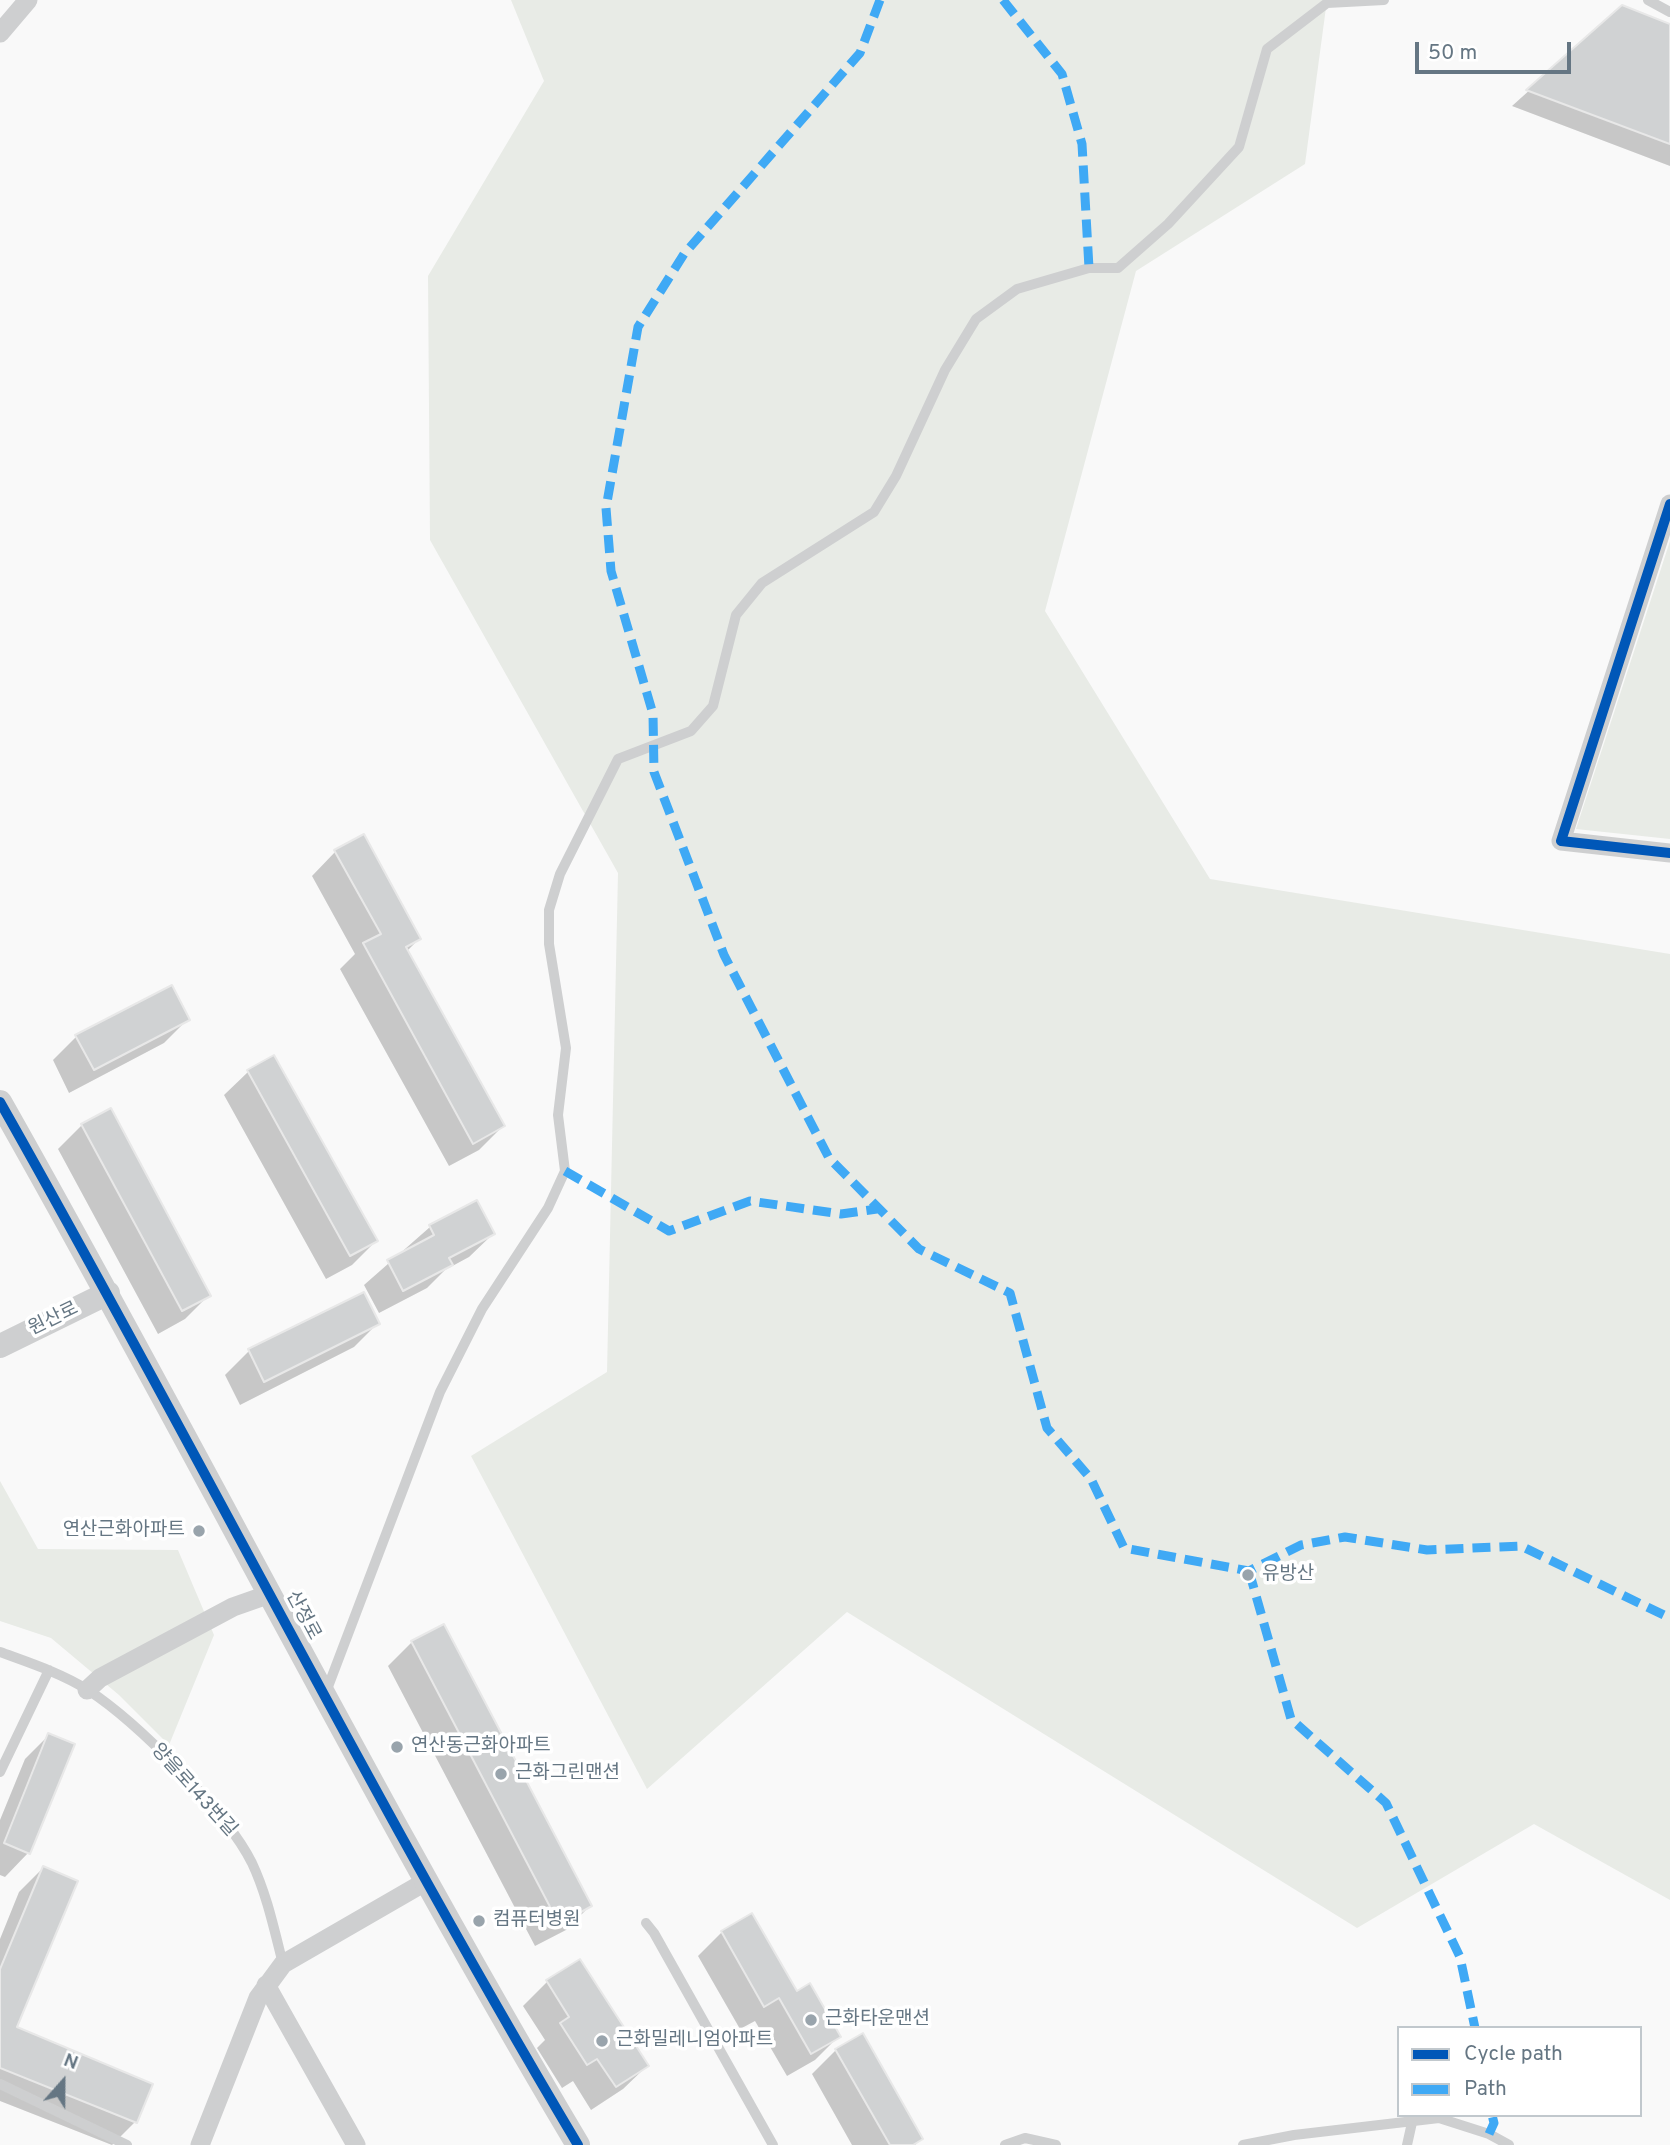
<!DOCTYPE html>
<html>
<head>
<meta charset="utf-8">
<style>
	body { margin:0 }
	#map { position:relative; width:1670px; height:2145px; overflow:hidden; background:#f9f9f9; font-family:Overpass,sans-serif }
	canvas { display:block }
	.legend { position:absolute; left:1397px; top:2026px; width:245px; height:91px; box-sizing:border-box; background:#fff; border:2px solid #c1c8cd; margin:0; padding:9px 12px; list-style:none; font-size:21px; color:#657683 }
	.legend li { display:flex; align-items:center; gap:14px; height:35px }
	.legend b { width:35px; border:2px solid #c1c8cd }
	.north { position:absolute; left:28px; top:2047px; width:70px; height:70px; -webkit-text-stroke:5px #fff; paint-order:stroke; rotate:21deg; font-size:19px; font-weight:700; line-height:28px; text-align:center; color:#657683 }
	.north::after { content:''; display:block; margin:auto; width:24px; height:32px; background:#657683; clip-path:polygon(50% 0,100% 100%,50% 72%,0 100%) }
	.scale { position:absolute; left:1415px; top:42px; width:156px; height:32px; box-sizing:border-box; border:4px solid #657683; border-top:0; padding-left:9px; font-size:21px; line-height:24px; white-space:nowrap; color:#657683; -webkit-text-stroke:5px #fff; paint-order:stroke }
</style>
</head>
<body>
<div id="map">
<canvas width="1670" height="2145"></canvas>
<ul class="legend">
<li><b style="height:9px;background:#0057b8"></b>Cycle path</li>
<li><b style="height:9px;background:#3fa9f5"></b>Path</li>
</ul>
<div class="north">N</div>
<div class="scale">50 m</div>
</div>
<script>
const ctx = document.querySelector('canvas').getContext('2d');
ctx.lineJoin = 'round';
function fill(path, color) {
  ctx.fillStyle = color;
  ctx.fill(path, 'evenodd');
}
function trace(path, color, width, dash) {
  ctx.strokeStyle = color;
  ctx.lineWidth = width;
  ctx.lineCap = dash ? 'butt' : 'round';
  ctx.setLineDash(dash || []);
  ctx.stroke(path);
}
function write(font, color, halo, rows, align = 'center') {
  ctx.font = font + ' Overpass,"Noto Sans KR",sans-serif';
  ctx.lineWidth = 7;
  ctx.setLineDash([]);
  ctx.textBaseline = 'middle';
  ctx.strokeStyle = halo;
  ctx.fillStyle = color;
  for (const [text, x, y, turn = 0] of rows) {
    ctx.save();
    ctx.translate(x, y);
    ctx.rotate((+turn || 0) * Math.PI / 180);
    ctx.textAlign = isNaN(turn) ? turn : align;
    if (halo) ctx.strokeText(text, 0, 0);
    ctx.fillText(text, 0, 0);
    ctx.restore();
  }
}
fill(new Path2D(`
	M511 0H1327L1305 164 1136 271 1045 611 1210 879 1670 954V1900L1534 1824 1357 1928 847 1612 647 1789 471 1456 607 1372 618 873 430 540 428 276 544 81Z
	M1670 541V839L1576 829Z
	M0 1481 38 1549 178 1550 214 1635 169 1745 119 1695 51 1638 0 1621Z`), '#e8ebe6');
fill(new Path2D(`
	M1622 7 1670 26V166L1512 106Z
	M335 852 419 939 406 952 503 1126 479 1150 449 1166 340 969 355 954 312 876Z
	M188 1019 164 1043 69 1093 53 1060 76 1037Z
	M274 1057 376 1241 352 1265 326 1279 224 1095 248 1072Z
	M82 1125 209 1295 185 1319 158 1334 58 1149Z
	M430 1227 493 1234 469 1257 445 1270 427 1288 379 1313 364 1285Z
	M378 1323 354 1347 240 1405 225 1375 249 1351Z
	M412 1642 590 1906 566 1930 535 1946 388 1666Z
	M49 1735 28 1853 5 1877 0 1875V1820L25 1759Z
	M43 1868 14 2028 135 2122 112 2145 0 2101V1939L19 1892Z
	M722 1932 796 1993 839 2036 815 2060 787 2076 755 2021 740 2029 698 1956Z
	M580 1961 647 2066 623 2089 591 2110 573 2081 562 2088 537 2048 545 2040 523 2006 547 1982Z
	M836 2050 921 2139 915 2145H852L812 2074Z`), '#0003');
const building = new Path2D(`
	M1622 5 1670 24V144L1526 90Z
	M364 834 421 939 406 947 505 1126 473 1144 363 943 381 934 334 850Z
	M172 985 190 1020 94 1070 75 1035Z
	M274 1055 378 1241 350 1256 247 1070Z
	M111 1108 211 1296 182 1311 81 1124Z
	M477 1200 495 1234 449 1258 453 1265 403 1291 387 1260 434 1235 429 1225Z
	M364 1292 380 1324 264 1382 248 1349Z
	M444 1624 592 1906 559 1924 411 1641Z
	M48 1733 75 1744 30 1854 4 1843Z
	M43 1866 78 1881 17 2027 153 2084 137 2123 0 2068V1969Z
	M752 1913 797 1991 810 1983 841 2037 811 2054 779 1998 764 2007 721 1931Z
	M580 1959 649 2066 616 2087 597 2059 587 2065 560 2023 569 2017 546 1980Z
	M863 2033 923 2139 913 2145H890L835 2049Z`);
fill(building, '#d0d2d3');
trace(building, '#e8e8e8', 2);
trace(new Path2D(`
	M1648 0 1670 12
	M0 1652C30 1663 61 1673 88 1690 137 1722 226 1811 252 1863 267 1895 274 1929 283 1964
	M326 1692 440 1392 482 1309 548 1208 565 1171 558 1115 566 1048 549 944V910L560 874 618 759 691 731 713 706 736 615 762 583 874 512 896 476 945 370 976 319 1017 289 1089 268H1118L1168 224 1239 147 1267 49 1327 3 1384 0
	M0 1772 49 1670
	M646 1923 654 1933 773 2145
	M0 2084 127 2145
	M1005 2145 1025 2138 1056 2145
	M1243 2145 1294 2135 1439 2118 1489 2134 1509 2145
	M1407 2145 1413 2118`), '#cecfd0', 10);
trace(new Path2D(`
	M0 33 28 0
	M1670 504 1561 841 1670 853
	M87 1690 100 1678 233 1607 270 1594
	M266 1985 356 2145
	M200 2145 258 1998 283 1964 425 1882`), '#cecfd0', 19);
trace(new Path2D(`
	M0 1102C196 1447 374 1803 578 2145
	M0 1346 108 1293`), '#cecfd0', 24);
trace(new Path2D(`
	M880 0 860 53 684 254 638 327 606 508 611 571 653 714 654 772 724 955 829 1158 919 1249 1010 1293 1047 1428 1091 1479 1124 1548 1249 1571 1301 1545 1345 1537 1427 1550 1521 1546 1670 1618
	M1003 0 1062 74 1082 144 1089 268
	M565 1171 669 1231 750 1201 841 1214 877 1209
	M1249 1571 1291 1719 1386 1803 1460 1957 1475 2028
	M1489 2134 1494 2123 1492 2115`), '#3fa9f5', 9, [18, 9]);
trace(new Path2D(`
	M1670 504 1561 841 1670 853
	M0 1102C196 1447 374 1803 578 2145`), '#0057b8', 10);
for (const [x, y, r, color] of [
	[199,1531,7,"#99a4ac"],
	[1248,1575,7,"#99a4ac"],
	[397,1747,7,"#99a4ac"],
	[501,1774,7,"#99a4ac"],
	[479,1921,7,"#99a4ac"],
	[811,2020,7,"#99a4ac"],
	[602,2041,7,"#99a4ac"]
]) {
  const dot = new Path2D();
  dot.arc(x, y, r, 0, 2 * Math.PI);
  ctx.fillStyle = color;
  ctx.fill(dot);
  trace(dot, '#fff', 2.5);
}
write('19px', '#657683', '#fff', [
	["원산로",54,1320,-26],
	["산정로",302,1616,62],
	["양을로143번길",193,1791,48]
]);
write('19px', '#657683', '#fff', [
	["연산근화아파트",185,1531,"right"],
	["유방산",1262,1575],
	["연산동근화아파트",411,1747],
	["근화그린맨션",515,1774],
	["컴퓨터병원",493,1921],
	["근화타운맨션",825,2020],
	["근화밀레니엄아파트",616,2041]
], 'left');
</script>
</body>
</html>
